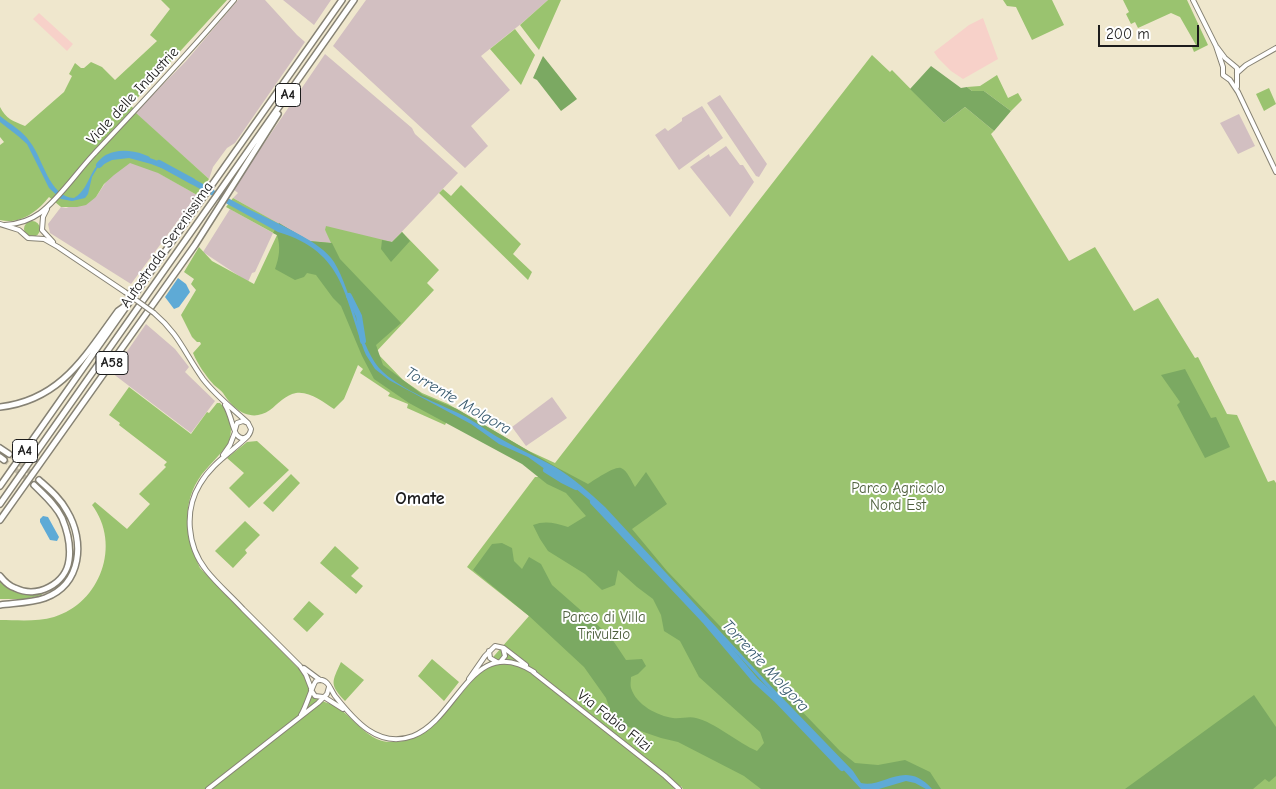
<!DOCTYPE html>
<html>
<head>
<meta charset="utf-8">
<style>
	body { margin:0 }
	#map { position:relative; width:1276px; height:789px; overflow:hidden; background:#efe7cd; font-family:"Comic Neue",sans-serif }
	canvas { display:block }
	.scale { position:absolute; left:1098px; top:25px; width:101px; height:22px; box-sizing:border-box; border:2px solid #1c1c1c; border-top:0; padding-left:6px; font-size:15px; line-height:18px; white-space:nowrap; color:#1c1c1c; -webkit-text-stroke:4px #fff; paint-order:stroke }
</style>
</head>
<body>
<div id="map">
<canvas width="1276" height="789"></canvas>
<div class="scale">200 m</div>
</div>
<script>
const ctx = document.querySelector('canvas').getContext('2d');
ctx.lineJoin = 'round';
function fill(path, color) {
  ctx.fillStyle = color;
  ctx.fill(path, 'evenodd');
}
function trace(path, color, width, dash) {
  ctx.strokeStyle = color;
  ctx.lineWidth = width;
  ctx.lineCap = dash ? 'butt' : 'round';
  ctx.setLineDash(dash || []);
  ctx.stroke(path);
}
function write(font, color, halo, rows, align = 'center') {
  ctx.font = font + ' "Comic Neue",sans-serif';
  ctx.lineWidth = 4;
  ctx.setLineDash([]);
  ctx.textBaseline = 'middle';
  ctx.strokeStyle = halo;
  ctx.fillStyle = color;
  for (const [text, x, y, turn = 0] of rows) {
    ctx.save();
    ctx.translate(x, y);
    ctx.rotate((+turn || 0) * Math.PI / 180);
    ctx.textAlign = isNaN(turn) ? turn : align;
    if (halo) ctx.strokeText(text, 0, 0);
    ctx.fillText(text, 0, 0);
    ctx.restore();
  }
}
fill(new Path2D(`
	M39 13 73 44 67 51 33 19Z
	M983 18 998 59 963 79 951 71 938 58 934 52 969 25Z`), '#f7d1c9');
fill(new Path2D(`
	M238 0H265L297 35 305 42 235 143 227 148 213 167 209 179 135 113 186 61Z
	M283 0H331L314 25Z
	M366 0H548L522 23 481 56 510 90 471 126 488 146 465 168 333 46Z
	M325 54 412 128 415 134 458 173 392 242 325 230 332 243 309 241 233 198 238 193 233 189Z
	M720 95 767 164 759 177 756 176 707 103Z
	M702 106 723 138 679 170 655 135 665 128 668 131 682 121V118Z
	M1239 114 1255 146 1238 154 1220 123Z
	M726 146 740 165H743L754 182 730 217 690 167 709 154 710 157Z
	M132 162 143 164 197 195 131 284 50 233 48 224 61 207 66 208 96 197 117 165Z
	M230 209 273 233 255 272 252 273 248 282 203 252Z
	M146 324 175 349 189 367 185 372 215 401 191 433 112 373Z
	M552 397 567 418 526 446 512 427Z`), '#d2bfc1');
fill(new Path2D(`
	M161 0H227L131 105 136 113 209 179 197 195 158 173 130 163 114 175 104 184 96 197 86 205 77 207H61L49 197C37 212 20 225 0 220V145L4 142 0 137V107C6 119 13 121 25 126L64 92 72 76 69 74 75 63 81 68H84L91 62 102 67 115 80 157 41 150 35 170 9Z
	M548 0H561L539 50 520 25Z
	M1003 0H1052L1064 25 1032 40 1016 7 1007 6Z
	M1123 0H1187L1208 45 1194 52 1192 47 1196 45 1180 17 1171 13 1138 28 1135 22 1131 24 1126 14 1129 12Z
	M515 29 535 55 521 85 490 49Z
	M872 55 890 72 892 70 944 123 965 107 994 131 991 134 1069 261 1095 247 1134 311 1158 298 1195 358 1198 357 1227 414 1237 415 1268 482 1274 480 1276 483V789H683L681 786 673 789H0V620C17 620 37 622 54 617 100 603 122 545 92 505L95 502 127 529 150 504 139 494 166 467 164 465 167 462 119 425 120 423 109 415 129 387 191 434 207 412 209 413 217 403H220C231 414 234 429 228 444 220 455 210 464 202 474 180 504 186 536 200 568L302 672 312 695C320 702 332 703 340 709 351 717 359 728 370 735 389 749 415 740 432 727L529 616 467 567 535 477H540L543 472 449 417 445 425 407 408 408 404 388 396 390 393 360 373 363 369 358 365 344 399 334 409C323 402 310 391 296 393 285 395 278 404 270 410 250 424 232 408 223 393 221 390 217 388 214 385 206 376 198 365 193 353L201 344 200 342H197L192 337 181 315 196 290 191 284 194 279 184 272 199 247 212 261 254 284 277 235 226 207 233 198 310 241 331 243 325 230 326 226 392 242 402 232 439 270 427 283 434 290 376 352 403 380 422 393 448 404 529 451 555 463Z
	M997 75 1008 98 1018 93 1022 100 1011 111 984 91H972L967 87 980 86Z
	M1269 88 1276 104 1264 111 1256 94Z
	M461 185 521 244 513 254 532 272 528 280 439 193 443 189 451 196Z
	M24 229a8 8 0 1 1 16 0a8 8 0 1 1-16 0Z
	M257 441 289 470 249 508 229 488 244 473 227 458 247 442Z
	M291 474 300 483 273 512 263 503Z
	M245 521 260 535 245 550 247 553 233 568 215 551Z
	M335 546 359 568 351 576 363 586 356 594 320 563Z
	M0 580C12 592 25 595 41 593L42 595 25 599H0Z
	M309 601 324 614 307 632 293 619Z
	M432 659 459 682 444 701 418 676Z
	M341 662 364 680 345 701C329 684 332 682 341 662Z`), '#9ac36f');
fill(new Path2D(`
	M543 56 577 99 561 111 537 80 533 78Z
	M931 66 961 88 967 87 972 91H984L1011 111 994 131 965 107 944 123 910 89Z
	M279 223 309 241 332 243 340 259 401 323 376 345 383 365 423 395 457 409 556 467 588 484C595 480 614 466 621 468 627 470 632 482 635 487L646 472 667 504 632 529 667 571 840 751 855 763 878 765 905 760 930 772 941 789H761L744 776 678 742 661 738 620 724 610 710 606 698 584 667 529 616 473 570 492 544 502 543 512 548 514 561 522 569 529 557 541 564 552 585 610 636 626 660 642 659 646 666 638 674 631 677C631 680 630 685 631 688 636 705 658 716 673 718 681 719 689 716 696 718 714 722 738 743 757 751L764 743 760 732 699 677 680 641 664 631 661 615 653 599 637 587 618 570 615 585 602 590 585 574 548 551 540 539 533 525C545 520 555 523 568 527L586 516 566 493 547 484 522 464 409 403 374 379 362 356 341 306 333 298 316 275 307 273 304 277 295 280 275 269C279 258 281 247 277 235L273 233Z
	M402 232 410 241 391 262 381 249 382 240 392 242Z
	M1185 369 1211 418 1216 417 1230 447 1205 458 1177 405 1180 402 1161 375Z
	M1254 695 1276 727V776L1269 782 1265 779 1253 789H1125Z`), '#7ba962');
fill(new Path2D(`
	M0 116C10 124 23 131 30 142 43 158 49 197 74 198 94 187 87 157 121 154 128 153 137 154 144 156 170 164 204 185 228 198 252 212 278 222 302 236 313 242 327 251 334 262 353 292 359 350 383 372 405 392 436 402 462 415 476 422 488 432 501 439 518 449 537 457 555 467 573 478 589 492 605 507L767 682 853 771 861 783C883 789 905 758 932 789H926L915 783 906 781 879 789H861L702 616 601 510 568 482 549 472 528 457 499 444 471 424 389 380 375 369 366 355C344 299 346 252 278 232L164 169 151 164 129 158 112 160 98 167 92 177 88 194 85 198 72 201 61 199 49 188 27 144 18 136 0 122Z
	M178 278 186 284 190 292 179 307 174 309 165 297Z
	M43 516 48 517 59 537 57 541 50 540 40 522V519Z`), '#5eaad6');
trace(new Path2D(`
	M159 163 192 181
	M99 165C102 162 105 158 109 157 120 151 137 154 147 159
	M349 296 359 316 363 341
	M546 470 562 480 576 487
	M593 502 706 622 755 680 776 699 842 768`), '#5eaad6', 6);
trace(new Path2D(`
	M9 454 39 480
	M4 460 34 485`), '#c5beaa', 5, [5, 2.5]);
const tertiary = new Path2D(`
	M1193 0 1216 46 1225 58 1237 68V87
	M1216 46 1223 67V75L1230 80 1238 92 1276 172
	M1237 73 1246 65 1276 48
	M47 209 43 217 42 230 53 242
	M0 224 19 230 28 238 44 239 58 247 125 292
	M5 225C18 224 29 221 40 213 59 199 77 172 94 154 141 104 189 53 234 0
	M154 313C179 334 185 354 203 379 216 396 233 409 248 423
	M225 405C231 414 233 431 237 435 243 442 250 436 251 429L248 423 243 421 237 423 235 430
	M248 436C232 452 212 463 200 484 184 510 187 546 206 570 217 584 231 596 243 609 262 628 281 647 300 666L306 675 311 688
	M223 455 230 445 235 432
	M489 651 490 658 497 662
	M501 661 505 656 503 648
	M304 668 320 680
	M533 672 665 776 679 789
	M469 679 485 656 495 646 504 648 526 665
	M311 690 315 696 323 697
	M324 697 343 709
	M301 715C306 708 313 683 316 681 320 679 324 680 327 683 330 686 332 692 335 696 354 720 378 749 413 736 458 719 472 632 534 672
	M208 789 318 703 327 694 329 687`);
const motorway = new Path2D(`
	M0 407C61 400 85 356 118 311L125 306
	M0 448 9 454
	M0 457 4 460
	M0 486 342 0
	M0 504 354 0
	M0 520 195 245 278 114
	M0 576C4 581 9 586 15 588 37 599 66 584 69 560 71 546 67 530 62 518 56 505 44 495 34 485
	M0 605C15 603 31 603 45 598 82 584 85 541 67 511 60 498 49 489 39 480`);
trace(tertiary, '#868274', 6);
trace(motorway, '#868274', 8);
trace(tertiary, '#fff', 4);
trace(motorway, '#fff', 5);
const tertiaryBridge = new Path2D(`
	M125 292 154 313`);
trace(tertiaryBridge, '#868274', 6, []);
trace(tertiaryBridge, '#fff', 4);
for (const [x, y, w] of [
	[288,95,25],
	[112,363,32],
	[25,451,25]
]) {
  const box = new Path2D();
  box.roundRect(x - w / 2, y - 11.5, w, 23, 4);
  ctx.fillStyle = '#fff';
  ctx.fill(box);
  trace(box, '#1c1c1c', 1);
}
write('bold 14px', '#1c1c1c', null, [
	["A4",288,95],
	["A58",112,363],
	["A4",25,451]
]);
write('15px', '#1c1c1c', '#fff', [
	["Viale delle Industrie",133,96,-47],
	["Autostrada Serenissima",167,245,-55],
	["Via Fabio Filzi",614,721,38]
]);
write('15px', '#4e5f3d', '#fff', [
	["Parco Agricolo",898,489],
	["Nord Est",898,506],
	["Parco di Villa",604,618],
	["Trivulzio",604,635]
]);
write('italic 16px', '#3a5c70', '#fff', [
	["Torrente Molgora",458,401,30],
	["Torrente Molgora",765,666,47]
]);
write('bold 18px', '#1c1c1c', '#fff', [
	["Omate",420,499]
]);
</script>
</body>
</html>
